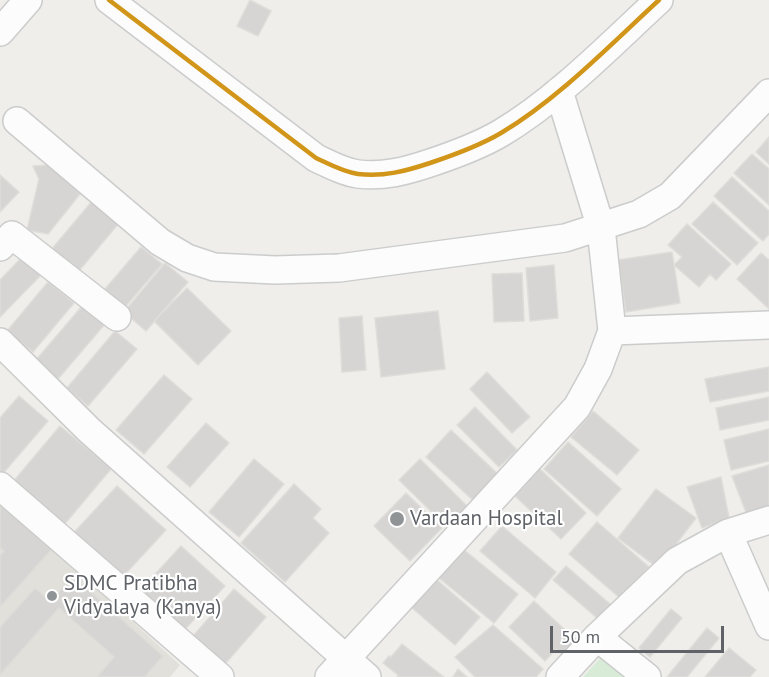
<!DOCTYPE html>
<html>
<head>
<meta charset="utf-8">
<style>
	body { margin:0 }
	#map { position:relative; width:769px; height:677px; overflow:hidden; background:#efeeea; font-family:"PT Sans",sans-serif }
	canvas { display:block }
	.scale { position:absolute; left:550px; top:626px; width:174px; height:27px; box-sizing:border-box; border:3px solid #5f6368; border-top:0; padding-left:8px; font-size:18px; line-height:21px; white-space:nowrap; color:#5f6368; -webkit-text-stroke:4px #fff; paint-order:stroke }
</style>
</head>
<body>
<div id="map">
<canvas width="769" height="677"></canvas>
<div class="scale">50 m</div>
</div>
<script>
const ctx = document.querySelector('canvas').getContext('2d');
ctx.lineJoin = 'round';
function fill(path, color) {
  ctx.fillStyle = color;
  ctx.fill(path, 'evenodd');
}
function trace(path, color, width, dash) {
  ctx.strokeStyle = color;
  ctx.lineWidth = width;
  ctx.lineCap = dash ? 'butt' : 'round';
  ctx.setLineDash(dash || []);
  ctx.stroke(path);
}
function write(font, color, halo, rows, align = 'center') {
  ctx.font = font + ' "PT Sans",sans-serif';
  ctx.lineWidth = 4.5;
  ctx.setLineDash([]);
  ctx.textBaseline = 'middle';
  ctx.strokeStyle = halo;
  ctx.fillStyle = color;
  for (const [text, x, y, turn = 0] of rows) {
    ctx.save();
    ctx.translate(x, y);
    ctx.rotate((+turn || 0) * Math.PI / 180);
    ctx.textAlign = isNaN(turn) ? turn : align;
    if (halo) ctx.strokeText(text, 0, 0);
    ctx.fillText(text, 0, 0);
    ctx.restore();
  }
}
fill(new Path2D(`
	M13 512 180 665 170 677H0V526Z`), '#e2e0da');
fill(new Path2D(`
	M606 652 635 677H583Z`), '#d8ebd6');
const building = new Path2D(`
	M250 0 271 11 258 36 237 26Z
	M769 137V164L756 152Z
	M752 154 769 169V205L734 173Z
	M51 165 80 194 48 234 27 230 39 179 33 166Z
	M0 175 19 192 0 212Z
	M732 177 769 211V234L763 241 714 196Z
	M93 200 119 223 78 272 51 250Z
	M713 202 758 243 737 265 692 224Z
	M687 224 731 264 716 280 710 274 699 287 674 265 682 257 668 245Z
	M141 247 162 264 125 307 105 289Z
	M672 252 680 303 626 312 618 260Z
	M761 253 769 260V309L737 279Z
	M23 256 42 274 0 317V280Z
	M165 263 188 282 146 331 124 312Z
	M554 265 558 318 530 321 526 268Z
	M522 273 524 321 494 322 492 274Z
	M48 282 74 303 33 352 7 331Z
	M187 288 231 331 198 365 154 321Z
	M83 305 105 324 58 379 36 360Z
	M438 311 445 369 381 377 375 318Z
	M362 316 366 370 342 372 339 318Z
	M115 331 137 349 88 406 67 388Z
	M769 367V391L710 402 705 379Z
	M487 372 530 417 512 433 470 389Z
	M164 375 192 399 144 454 116 430Z
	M19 396 48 421 0 477V418Z
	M769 397V420L720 430 716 408Z
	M475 407 517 450 499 467 457 425Z
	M593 411 639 450 617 475 571 437Z
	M206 423 229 443 190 487 167 467Z
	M60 426 111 469 58 532 7 489Z
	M769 429V461L731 470 724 440Z
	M451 430 500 476 476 503 426 457Z
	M568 442 621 489 597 516 544 469Z
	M254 459 284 484 239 537 209 512Z
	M420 459 472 511 451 531 399 480Z
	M769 465V508L747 515 732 476Z
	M540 469 586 513 561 539 515 496Z
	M721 477 729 518 702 528 687 487Z
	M294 484 321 509 313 518 329 533 285 582 241 543Z
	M117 486 166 530 116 584 67 540Z
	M656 489 696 518 658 568 618 538Z
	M406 493 442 528 410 561 374 526Z
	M0 502 53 548 0 607V555L4 551 0 548Z
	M597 522 649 567 621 599 569 554Z
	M502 526 556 572 535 598 480 551Z
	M181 546 225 586 177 638 133 598Z
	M463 549 518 594 494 623 439 578Z
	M566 566 617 610 604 624 553 580Z
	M73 576 163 656 145 677H97L114 657 59 608 0 675V627L35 588 50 601Z
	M436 579 480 617 455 645 411 607Z
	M234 589 266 617 219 671 187 643Z
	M534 601 579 643 566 657 556 649 545 661 509 627Z
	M671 609 682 618 650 657 639 648Z
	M493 625 543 669 536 677H475L455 657Z
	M707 628 719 638 687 677H667Z
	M402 644 444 677H397L398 675 383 663 389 656 391 657Z
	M729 648 756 670 750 677H705Z
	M458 669 467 677H453Z`);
fill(building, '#d6d5d3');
trace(building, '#deddd9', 1.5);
const minor = new Path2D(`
	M109 0 316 158C329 164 343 172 358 174 384 177 406 171 430 163 454 155 479 146 501 133 558 99 610 45 659 0
	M0 32 28 0
	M17 121 160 242 187 258 214 267 275 270 339 268 565 238 639 214 670 196 769 93
	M0 247 12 235 117 317
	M612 331 769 325
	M0 342 90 431 367 677
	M0 486 220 677
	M728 533 769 626
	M597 637 647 677
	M329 677 577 407 598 369 612 331 601 228 559 91
	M560 677 597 637 677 561 728 533 769 520`);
trace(minor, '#cbcccc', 30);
trace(minor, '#fdfcfc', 27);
trace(new Path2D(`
	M109 0 316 158C329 164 343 172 358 174 384 177 406 171 430 163 454 155 479 146 501 133 558 99 610 45 659 0`), '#d1951a', 4.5);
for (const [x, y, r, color] of [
	[397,519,8,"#919496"],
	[52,596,6,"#919496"]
]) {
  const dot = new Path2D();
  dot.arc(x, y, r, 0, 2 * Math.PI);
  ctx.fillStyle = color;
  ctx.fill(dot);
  trace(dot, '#fff', 2);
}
write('21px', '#5f6368', '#fff', [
	["Vardaan Hospital",410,519],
	["SDMC Pratibha",64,584],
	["Vidyalaya (Kanya)",64,608]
], 'left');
</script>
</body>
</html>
